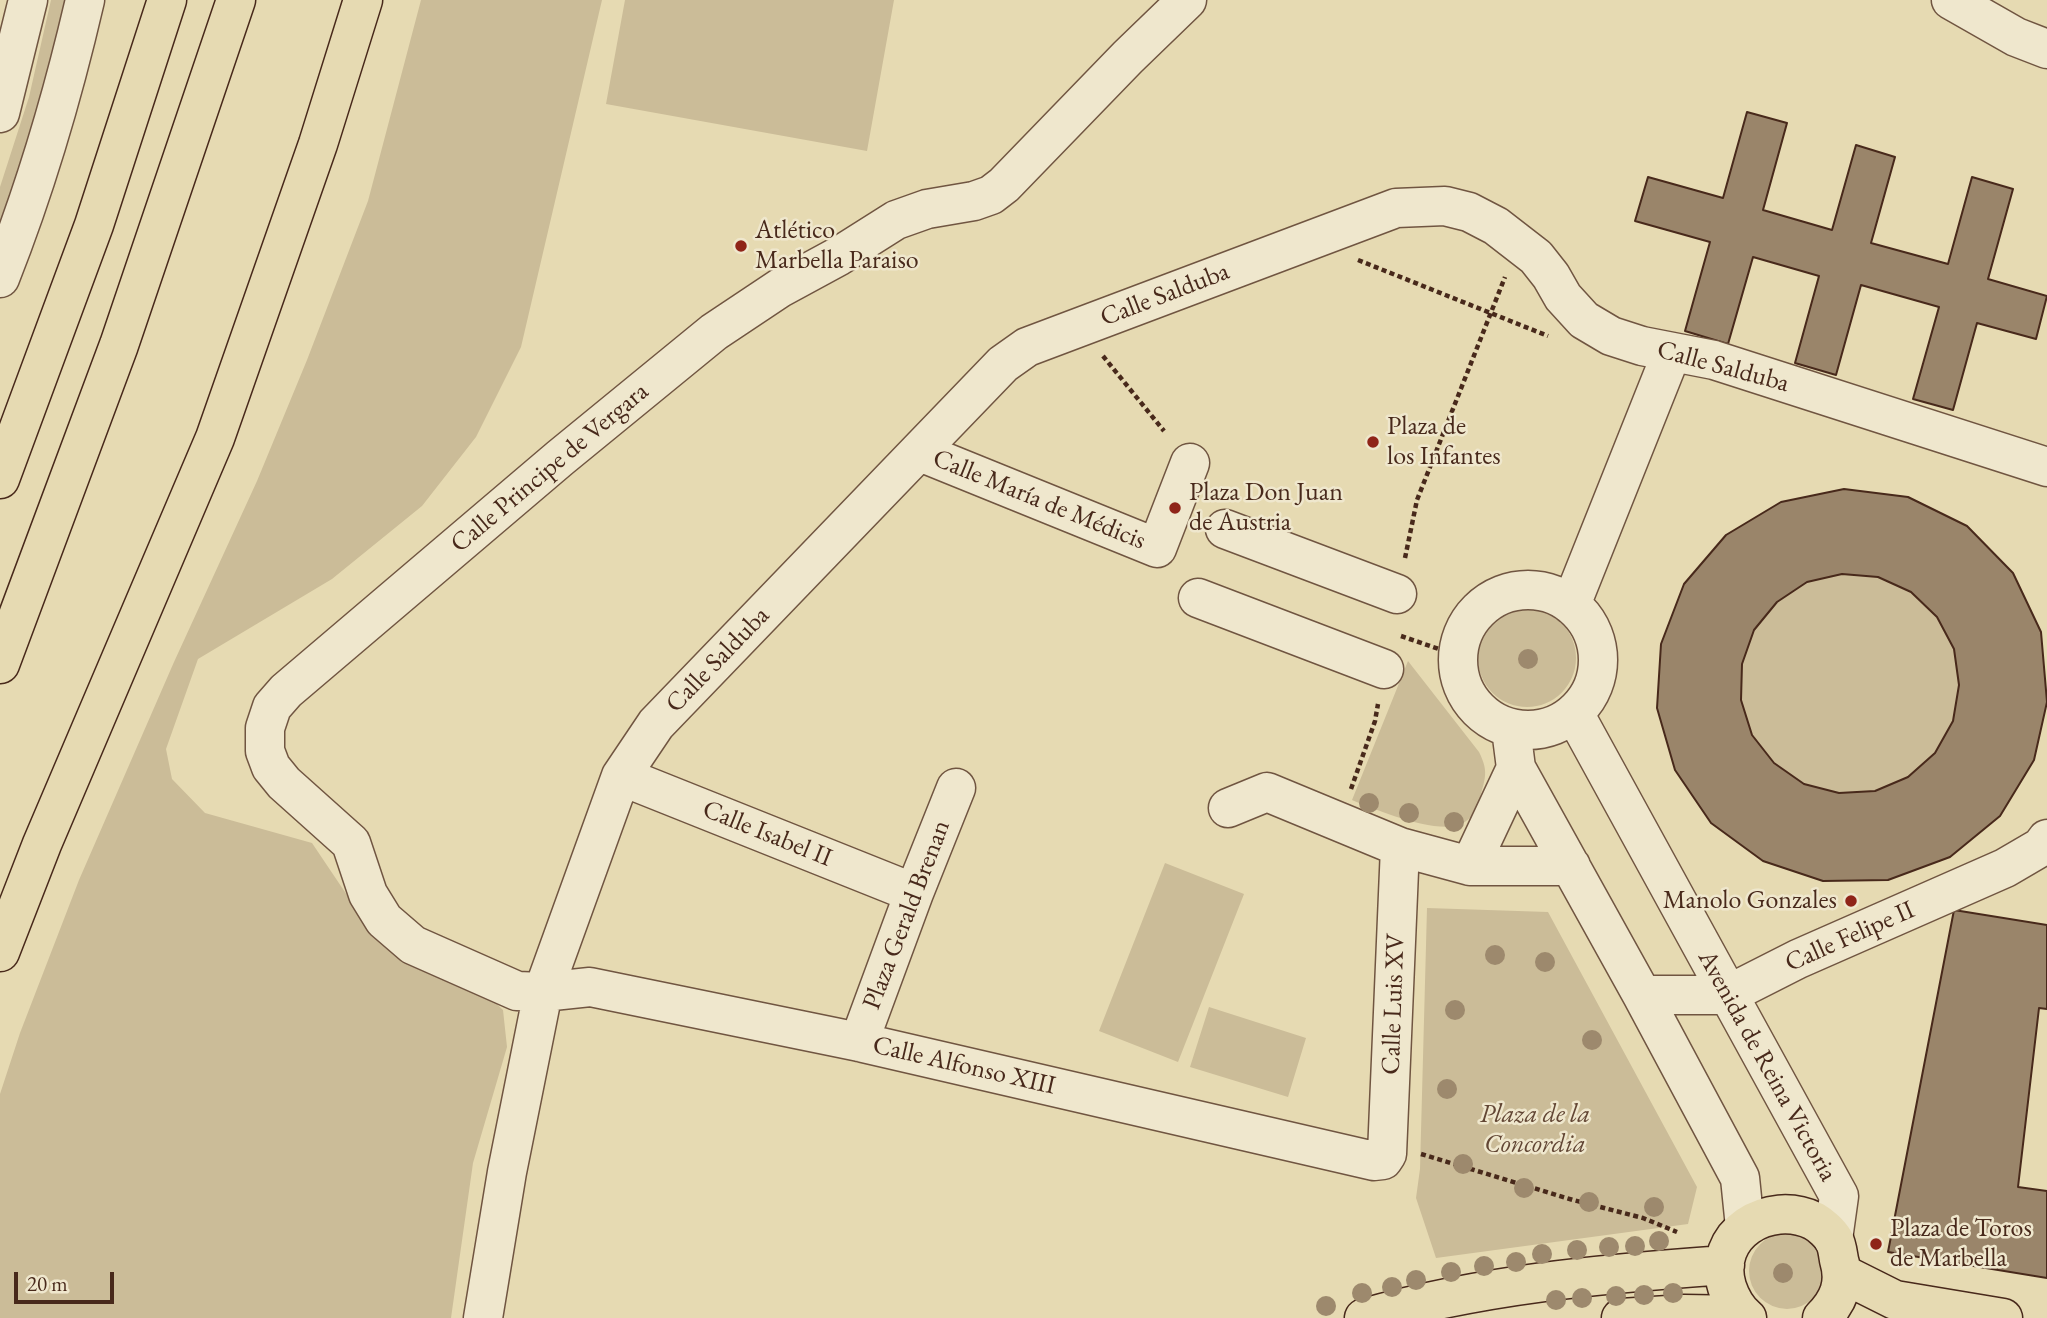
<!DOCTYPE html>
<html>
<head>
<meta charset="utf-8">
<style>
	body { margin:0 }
	#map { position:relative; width:2047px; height:1318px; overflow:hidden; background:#e6dab2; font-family:"EB Garamond",serif }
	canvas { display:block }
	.scale { position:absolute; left:14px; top:1272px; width:100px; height:32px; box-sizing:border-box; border:4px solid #48291b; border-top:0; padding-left:9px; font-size:21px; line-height:24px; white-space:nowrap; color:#48291b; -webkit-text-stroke:5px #efe7cd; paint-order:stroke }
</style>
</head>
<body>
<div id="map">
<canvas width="2047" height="1318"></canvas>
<div class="scale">20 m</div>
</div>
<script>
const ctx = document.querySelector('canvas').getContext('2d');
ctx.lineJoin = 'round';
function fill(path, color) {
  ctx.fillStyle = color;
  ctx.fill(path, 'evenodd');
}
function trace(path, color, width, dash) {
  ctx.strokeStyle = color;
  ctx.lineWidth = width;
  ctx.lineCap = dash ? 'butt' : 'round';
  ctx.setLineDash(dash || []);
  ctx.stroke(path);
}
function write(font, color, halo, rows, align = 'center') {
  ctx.font = font + ' "EB Garamond",serif';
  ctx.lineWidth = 5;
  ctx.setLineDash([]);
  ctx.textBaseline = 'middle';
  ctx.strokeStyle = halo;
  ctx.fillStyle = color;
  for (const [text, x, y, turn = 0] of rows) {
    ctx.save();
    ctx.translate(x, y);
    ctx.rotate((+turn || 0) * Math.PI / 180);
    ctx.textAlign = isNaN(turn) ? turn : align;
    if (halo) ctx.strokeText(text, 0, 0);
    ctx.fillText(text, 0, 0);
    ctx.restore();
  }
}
fill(new Path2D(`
	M51 0H67L53 63 0 231V187L29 97Z
	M421 0H602L521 347 476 437 422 506 332 579 198 659 166 749 172 779 205 813 312 843 355 907 479 987 503 1010 507 1047 473 1163 451 1318H0V1094L20 1033 79 880 174 662 257 481 307 360 368 201Z
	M625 0H894L867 151 606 104Z
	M1908 497 1967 526 2013 573 2041 632 2047 702 2034 760 2000 816 1950 857 1888 880 1823 881 1763 861 1711 823 1675 770 1657 708 1661 644 1684 584Z
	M1478 658a49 49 0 1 1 98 0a49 49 0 1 1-98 0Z
	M1408 661 1479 752C1489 772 1485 778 1480 798 1477 809 1472 819 1461 824 1437 835 1376 810 1352 800Z
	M1165 863 1244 894 1178 1062 1099 1031Z
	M1427 908 1548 912 1697 1187 1688 1224 1436 1258 1416 1198 1420 1169Z
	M1209 1007 1306 1038 1288 1097 1190 1067Z
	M1749 1271a38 38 0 1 1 76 0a38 38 0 1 1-76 0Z`), '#cbbc98');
const building = new Path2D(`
	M1747 112 1787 123 1763 210 1832 230 1856 145 1895 157 1871 243 1948 264 1972 177 2013 189 1988 279 2047 296 2036 339 1977 323 1953 410 1913 399 1939 307 1861 285 1836 375 1795 363 1819 276 1753 257 1728 344 1685 331 1710 242 1635 221 1648 177 1723 198Z
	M1844 489 1908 497 1967 526 2013 573 2041 632 2047 702 2034 760 2000 816 1950 857 1888 880 1823 881 1763 861 1711 823 1675 770 1657 708 1661 644 1684 584 1726 535 1781 502ZM1842 574 1878 577 1911 592 1937 617 1954 649 1959 685 1953 721 1935 753 1908 777 1875 791 1839 793 1804 784 1774 763 1752 735 1741 700 1742 664 1754 630 1777 602 1807 582Z
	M1954 910 2047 925V1009L2039 1008 2018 1187 2047 1191V1278L1888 1252Z`);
fill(building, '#9a856a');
trace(building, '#48291b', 2);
const minor = new Path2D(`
	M1187 0 1128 57 1004 185 991 195 974 201 927 209 896 220 839 256 780 288 714 332 560 458 286 691 272 707 265 728V751L271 767 284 783 351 843 368 894 384 920 413 945 517 991 543 992 590 987 859 1042 1374 1161 1383 1160 1387 1154 1400 847
	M1951 0 2016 37 2047 49
	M0 113 28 0
	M0 278C36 187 63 95 85 0
	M920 452 1157 548 1190 463
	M1225 529 1397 594
	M1458 660a70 70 0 1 1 140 0a70 70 0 1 1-140 0Z
	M1198 598 1384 669
	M1571 605 1672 352
	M1574 713 1839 1196 1833 1239
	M1511 729 1516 768 1642 995 1740 1178 1745 1227
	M621 776 914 893
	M1228 808 1267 792 1400 847 1470 866H1571
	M1470 866 1516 768
	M1642 995H1727L1798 959 2005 868 2041 847 2047 839
	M859 1042 914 893 956 788
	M483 1318 507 1172 543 992 621 776 656 724 1003 364 1027 347 1396 208 1445 206 1469 212 1496 226 1536 257 1551 276 1563 297 1584 320 1611 336 1642 346 1714 360 2047 467`);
const major = new Path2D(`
	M1843 1274 1895 1300 2003 1318
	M1364 1318C1485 1284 1600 1274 1725 1265
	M1621 1318 1684 1314 1742 1315
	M1747 1318C1737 1310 1731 1299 1727 1287 1711 1234 1769 1199 1814 1221 1821 1225 1830 1233 1834 1240 1837 1245 1838 1254 1839 1260 1846 1283 1839 1301 1822 1318`);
const highway = new Path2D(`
	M0 479 94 225 167 0
	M0 664 119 345 236 0
	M0 952 42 844 215 438 318 144 363 0`);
trace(minor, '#705541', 41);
trace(major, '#48291b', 41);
trace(highway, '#48291b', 41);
trace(new Path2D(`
	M1358 260 1548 336
	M1103 356 1164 431
	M1405 558 1417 500 1505 277
	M1401 636 1439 649
	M1351 789 1375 721 1378 704
	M1421 1154 1573 1200 1643 1218 1677 1232`), '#48291b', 4.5, [5, 3.5]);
trace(minor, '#efe7cd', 38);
trace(major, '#e6dab2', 38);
trace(highway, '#e6dab2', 38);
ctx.fillStyle = '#9d896d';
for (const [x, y] of [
	[1528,659],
	[1369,803],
	[1409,813],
	[1454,822],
	[1495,955],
	[1545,962],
	[1455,1010],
	[1592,1040],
	[1447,1089],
	[1463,1164],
	[1524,1188],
	[1589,1202],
	[1654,1207],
	[1659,1241],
	[1635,1246],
	[1609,1247],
	[1577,1250],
	[1542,1254],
	[1516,1262],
	[1484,1266],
	[1451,1272],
	[1783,1273],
	[1416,1280],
	[1392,1287],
	[1362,1293],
	[1673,1293],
	[1644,1295],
	[1616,1296],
	[1582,1298],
	[1556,1300],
	[1326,1306]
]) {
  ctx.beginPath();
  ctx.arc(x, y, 10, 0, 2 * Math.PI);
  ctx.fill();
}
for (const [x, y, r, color] of [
	[741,246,7,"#8f2418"],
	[1373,442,7,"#8f2418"],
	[1175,508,7,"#8f2418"],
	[1851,901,7,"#8f2418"],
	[1876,1244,7,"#8f2418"]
]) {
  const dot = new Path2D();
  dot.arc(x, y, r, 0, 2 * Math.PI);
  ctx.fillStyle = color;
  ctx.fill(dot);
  trace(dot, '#efe7cd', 2.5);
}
write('26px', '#48291b', '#efe7cd', [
	["Atlético",755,231],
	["Marbella Paraiso",755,261],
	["Plaza de",1387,427],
	["los Infantes",1387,457],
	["Plaza Don Juan",1189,493],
	["de Austria",1189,523],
	["Manolo Gonzales",1837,901,"right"],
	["Plaza de Toros",1890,1229],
	["de Marbella",1890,1259]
], 'left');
write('26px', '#48291b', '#efe7cd', [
	["Calle Salduba",1165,295,-21],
	["Calle Salduba",1723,367,15],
	["Calle Principe de Vergara",550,468,-40],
	["Calle María de Médicis",1039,500,22],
	["Calle Salduba",718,660,-46],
	["Calle Isabel II",767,834,22],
	["Plaza Gerald Brenan",907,915,-69],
	["Calle Felipe II",1850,937,-24],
	["Calle Luis XV",1394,1004,-88],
	["Calle Alfonso XIII",964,1066,13],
	["Avenida de Reina Victoria",1767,1066,61]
]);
write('italic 26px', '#624634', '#efe7cd', [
	["Plaza de la",1535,1115],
	["Concordia",1535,1145]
]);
</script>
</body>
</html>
